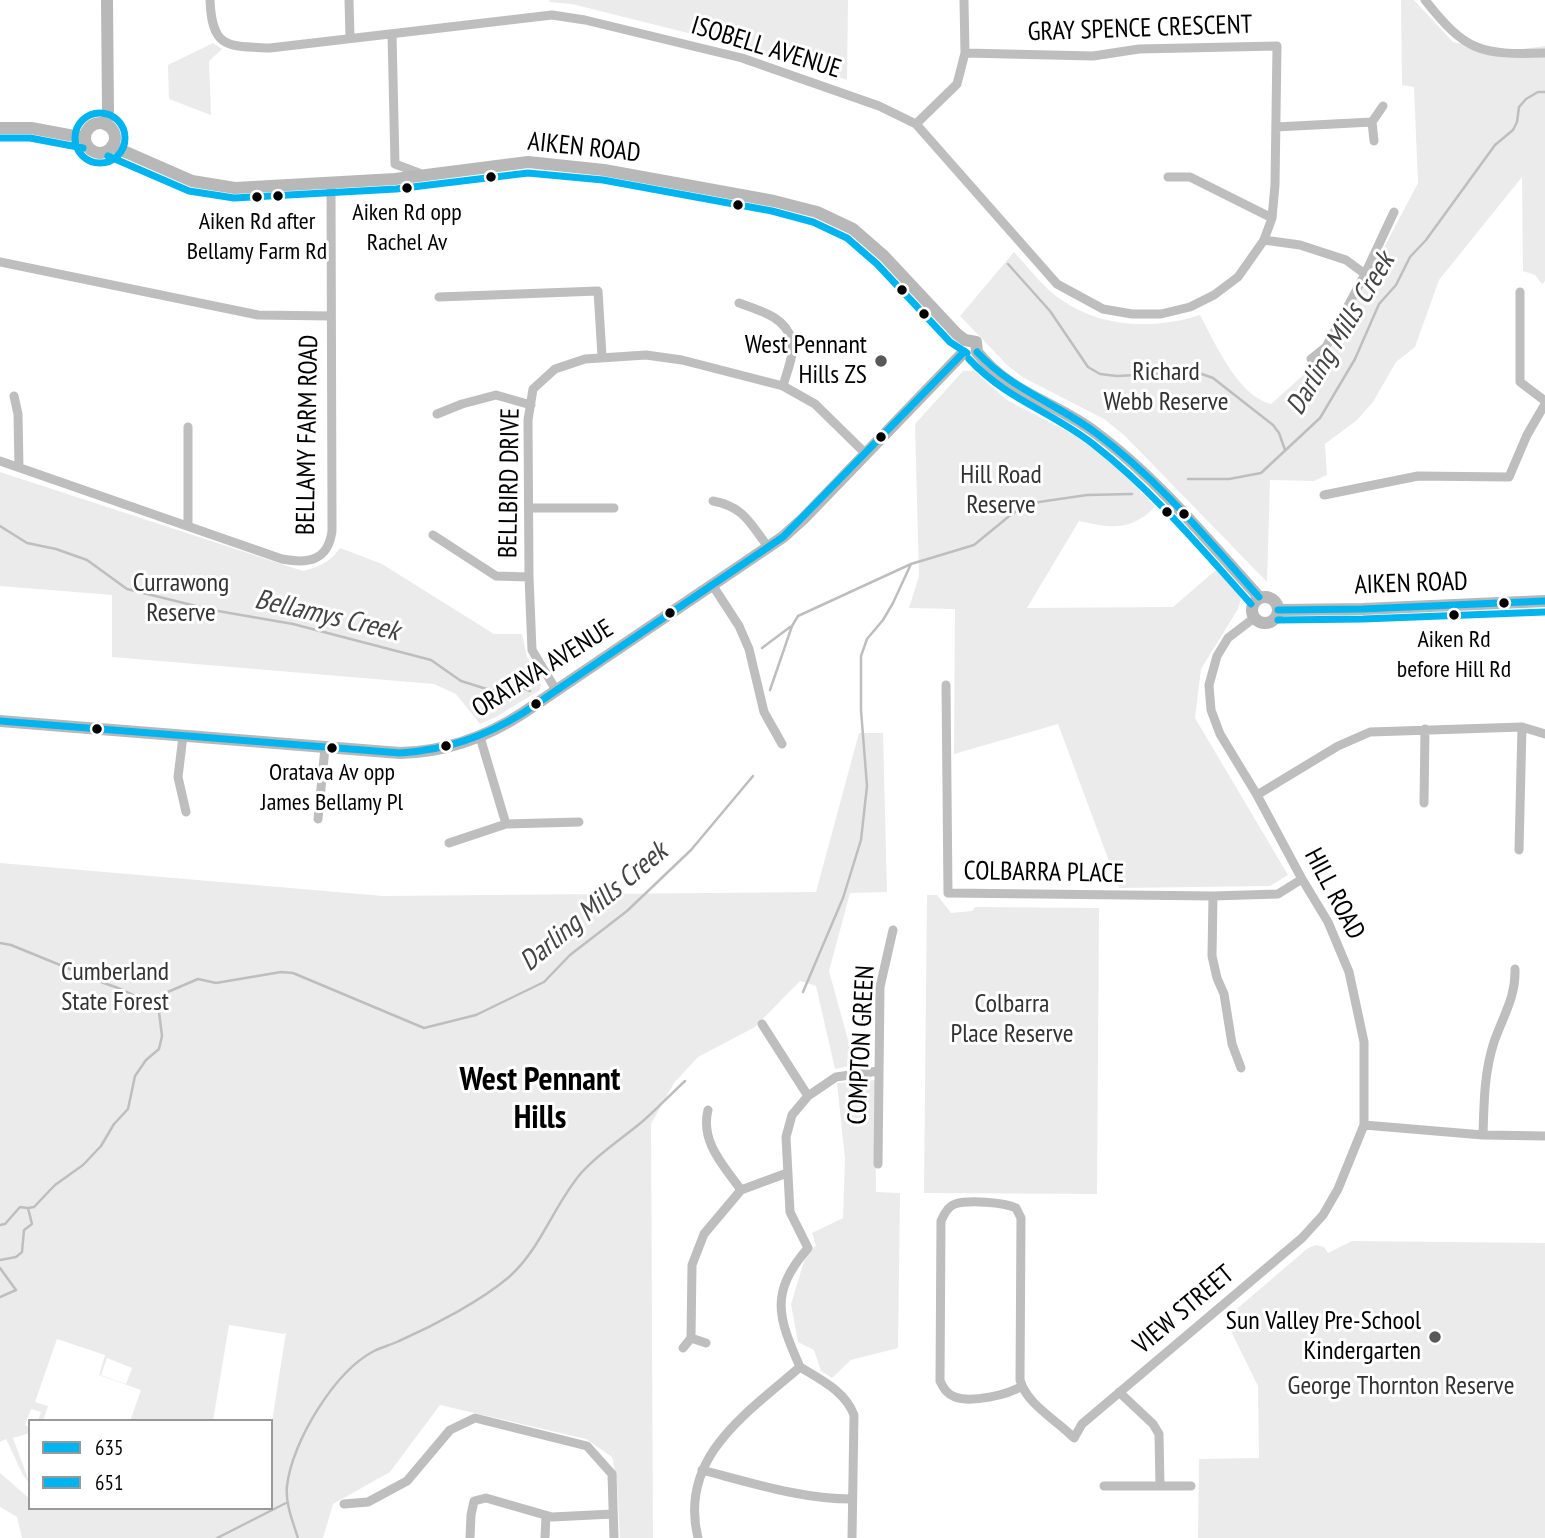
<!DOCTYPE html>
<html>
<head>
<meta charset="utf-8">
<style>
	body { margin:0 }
	#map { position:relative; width:1545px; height:1538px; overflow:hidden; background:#fff; font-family:"PT Sans Narrow",sans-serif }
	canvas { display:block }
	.legend { position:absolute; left:28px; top:1419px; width:245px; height:91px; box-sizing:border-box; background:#fff; border:2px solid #999; margin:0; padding:9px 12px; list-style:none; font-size:21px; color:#000 }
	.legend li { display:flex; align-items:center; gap:14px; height:35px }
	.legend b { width:35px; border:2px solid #999 }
</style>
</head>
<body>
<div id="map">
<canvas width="1545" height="1538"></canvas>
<ul class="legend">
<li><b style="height:9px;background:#00b5ef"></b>635</li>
<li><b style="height:9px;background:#00b5ef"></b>651</li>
</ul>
</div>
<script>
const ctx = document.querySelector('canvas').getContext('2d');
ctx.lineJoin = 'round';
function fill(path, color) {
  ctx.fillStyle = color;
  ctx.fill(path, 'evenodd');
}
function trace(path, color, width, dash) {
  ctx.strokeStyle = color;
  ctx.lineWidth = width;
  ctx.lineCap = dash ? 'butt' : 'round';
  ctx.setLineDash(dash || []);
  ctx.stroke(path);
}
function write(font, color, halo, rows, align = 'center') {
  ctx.font = font + ' "PT Sans Narrow",sans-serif';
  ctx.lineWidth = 6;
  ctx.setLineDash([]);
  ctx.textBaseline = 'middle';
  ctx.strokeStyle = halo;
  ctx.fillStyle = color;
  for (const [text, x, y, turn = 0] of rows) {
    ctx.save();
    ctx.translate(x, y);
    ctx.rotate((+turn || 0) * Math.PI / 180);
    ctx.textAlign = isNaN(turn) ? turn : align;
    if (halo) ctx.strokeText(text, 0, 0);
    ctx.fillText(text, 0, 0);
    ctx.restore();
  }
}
fill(new Path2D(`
	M550 0H848L847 80 748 48 572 4 549 2Z
	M1401 0H1414L1453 42 1500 52 1545 46V281L1542 284 1535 275 1523 271 1522 177 1439 280 1415 347 1396 362 1373 402 1357 420 1325 444 1327 475 1314 481 1270 480 1267 582 1124 435 1104 419 1024 378 1008 366 960 316 1014 252C1029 268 1042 286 1060 299 1101 328 1153 330 1200 315 1215 343 1238 396 1271 404L1329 352 1418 183 1414 87 1402 85Z
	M213 43 222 49 209 61 211 115 169 99 168 65Z
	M963 371H974L1007 400 1074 435 1095 450 1118 468 1155 507C1129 532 1112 528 1079 521L1027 608 1173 607 1216 570 1237 591 1241 599 1238 609 1201 669 1195 718 1288 875 1270 886 1119 888 1058 724 954 754 955 609 909 608 919 576 915 424Z
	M0 472 303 571C319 567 330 562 340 548L382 564 494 634H522L527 657 541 681 540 690 496 717 480 724 456 694 434 684 112 657V595L0 586Z
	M859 733H883L887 892 850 893 829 971 855 1065 835 1069 816 986 800 981 755 1027 698 1057 674 1083 651 1124 653 1538H620L617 1482 612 1457 586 1439 440 1405 390 1472 333 1504 323 1538H22L17 1517 0 1507V1473L30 1499V1508H271V1428L286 1332 284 1334 229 1325 213 1421H130L141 1390 99 1375 105 1355 57 1339 35 1402 48 1406 43 1421H38L41 1412 31 1409 25 1425 30 1427V1433L13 1438 30 1484 23 1475 6 1439 0 1442V863L383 896 816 892ZM107 1358 132 1368 126 1384 101 1375Z
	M927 895H937L951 913 972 911 975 907 1099 908 1097 1194 924 1193Z
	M875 1080 876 1192 900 1193 898 1348 851 1360 832 1378 821 1371 814 1350 798 1342 791 1304 805 1258 816 1245 812 1233 843 1218 845 1159 837 1083Z
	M1352 1241 1545 1243V1538H1198L1199 1459 1259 1458 1258 1386 1225 1319 1308 1248 1316 1245 1324 1247 1328 1253Z`), '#ebebeb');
trace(new Path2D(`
	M1008 264 1050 311 1088 367 1100 374 1117 376 1196 372 1213 378 1273 425 1279 433 1285 450
	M1188 479H1229L1261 473 1320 418 1355 359 1379 304 1396 285 1410 257 1426 240 1495 145 1513 130 1517 122 1519 107 1526 99 1538 92H1545
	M0 526 27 543 56 549 87 560 127 589 212 610 293 624 431 660 461 681 490 690 523 688 530 691
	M762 648 790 627
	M770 690 792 626 798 616 911 564 974 545 1013 513 1039 502 1087 495 1132 494
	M0 943 11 945 87 976C99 983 113 985 125 991 137 997 145 1002 158 1003
	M803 992 843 898 861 840 867 786 861 710V656L867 639 883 620 893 603 911 564
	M158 1003 163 994 198 979 216 983 281 972 293 973 424 1028 476 1015 544 982 570 955 627 911 691 850 753 776
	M0 1225 5 1224 20 1207 27 1208
	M0 1260 16 1257 22 1252 24 1230 32 1224 28 1208 34 1207 55 1185 83 1165 101 1146 114 1124 128 1109 135 1076 146 1060 159 1049 162 1036 158 1004
	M0 1268 16 1290 0 1297
	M217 1538 286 1503
	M298 1538C293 1522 285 1503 287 1486 292 1442 334 1372 374 1351 382 1347 391 1345 399 1341 433 1326 481 1301 509 1277 541 1249 554 1204 582 1172 600 1152 623 1138 643 1121 658 1108 671 1094 685 1081`), '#bebebe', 2.5);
trace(new Path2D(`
	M210 0C212 49 227 46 270 48L552 15 585 20 742 58 879 106 916 124 1057 284 1103 309 1132 314H1161L1190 307 1214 295 1238 277 1264 240 1272 218 1275 185 1277 46 1139 49 1093 56 965 53
	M349 0 350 37
	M1425 0C1466 52 1480 55 1545 53
	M392 34 395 164 419 173
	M1372 122 1383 106
	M916 124 957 84 965 53 964 0
	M1276 127 1372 122 1374 141
	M1168 177H1190L1272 218
	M1264 240 1300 245 1346 260 1365 274
	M0 262 258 315 331 316
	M1520 292V382L1545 401
	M439 297 598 291 602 356
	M739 303C759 310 786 317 792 341 795 354 786 374 783 386
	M1311 359 1326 347 1365 274 1394 212
	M14 396 18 414 19 467
	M437 414 462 404 496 395 531 405
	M0 461 282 559C308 564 328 561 332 531L331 183
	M1324 495 1418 476 1509 477 1527 435 1545 404
	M713 501C745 507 750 524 769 548
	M529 508H614
	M188 525V427
	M433 535 496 576 529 577
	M713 586 739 626 749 649 764 712 782 744
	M946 685 948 893 1213 896 1278 894 1302 879
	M556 690 532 650 529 577 528 420 533 389 555 369 585 359 646 355 682 360 783 386 815 404 866 454
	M183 736 178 777 186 812
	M480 737 506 824
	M1257 795 1338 746 1370 732 1522 727 1545 734
	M1424 803 1425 729
	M318 819 325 748
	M449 843 506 824 579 822
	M1519 850 1522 727
	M1213 896 1212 956 1217 978 1224 994 1232 1044 1241 1068
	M762 1024 808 1096
	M708 1110C700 1142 724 1166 741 1190
	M1364 1125 1483 1135 1545 1136
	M1483 1135C1484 1103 1484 1073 1494 1042 1503 1016 1516 997 1515 969
	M878 1164 880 987 893 930
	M691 1338 706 1343
	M683 1348 691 1338 692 1265 704 1234 741 1190 787 1173
	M800 1367C778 1317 769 1293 808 1248L790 1212 786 1137 792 1115 808 1096 836 1077 878 1071
	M800 1367C821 1380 845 1391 854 1415L852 1538
	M1022 1386C1008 1395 971 1403 955 1397 947 1394 944 1389 940 1381L941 1221C944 1214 948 1206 955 1204 968 1200 1004 1202 1016 1208L1021 1218 1020 1380C1027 1405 1057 1420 1074 1438L1082 1424 1302 1238 1323 1215 1338 1189 1364 1125V1042L1349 972 1328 922 1302 879 1257 795 1220 734 1211 710 1209 685 1217 656 1228 638 1254 618
	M1119 1392 1153 1424 1159 1434 1160 1486
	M702 1470C752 1483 801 1499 852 1499
	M1104 1486H1191
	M344 1504 368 1502 407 1481 450 1430 475 1418 587 1446 612 1474 614 1538
	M470 1538 471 1515 474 1501 486 1498 552 1517 613 1514
	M545 1538 546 1516
	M698 1538C678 1457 747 1413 800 1367`), '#bebebe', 9);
trace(new Path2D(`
	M85 138a15 15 0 1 1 30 0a15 15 0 1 1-30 0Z
	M106 125 108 111 107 0
	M0 128H31L85 138
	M112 146 192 181 235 188 395 179 528 162 604 170 774 201 817 212 853 229 884 256 957 334 965 340 976 342 977 352
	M977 352C1011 395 1056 402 1096 433 1156 477 1209 542 1259 597
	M1252 610a13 13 0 1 1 26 0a13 13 0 1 1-26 0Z
	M1278 610 1363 609 1545 601
	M0 721 400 753C446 752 485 738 523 713L783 537 804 518 963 353`), '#b8b8b8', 12);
trace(new Path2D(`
	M977 352C1012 390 1056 403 1096 433 1158 479 1208 540 1259 597
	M1278 610 1363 609 1545 601
	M0 721 400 753C446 750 484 737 523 713L783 537 963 353`), '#00b5ef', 7);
trace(new Path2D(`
	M75 138a25 25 0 1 1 50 0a25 25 0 1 1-50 0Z
	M0 138H30L83 148
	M108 156 189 191 234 198 396 189 528 173 603 180 772 211 813 222 847 238 877 264 950 342 967 353
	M969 359C1007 400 1051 411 1093 444 1152 490 1201 548 1251 604
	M1278 620 1363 619 1545 612`), '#00b5ef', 7);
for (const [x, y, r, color] of [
	[491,177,6,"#000"],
	[407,188,6,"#000"],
	[278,196,6,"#000"],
	[257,197,6,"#000"],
	[738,205,6,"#000"],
	[902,290,6,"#000"],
	[924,314,6,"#000"],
	[881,361,7,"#595959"],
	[881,437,6,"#000"],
	[1167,512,6,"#000"],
	[1184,514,6,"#000"],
	[1504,603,6,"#000"],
	[670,613,6,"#000"],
	[1454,615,6,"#000"],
	[536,704,6,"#000"],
	[97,729,6,"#000"],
	[446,746,6,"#000"],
	[332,748,6,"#000"],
	[1435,1337,7,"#595959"]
]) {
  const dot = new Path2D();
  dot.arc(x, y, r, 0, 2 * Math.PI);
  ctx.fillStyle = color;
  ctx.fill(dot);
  trace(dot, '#fff', 2.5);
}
write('24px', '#000', '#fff', [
	["Aiken Rd opp",407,213],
	["Rachel Av",407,243],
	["Aiken Rd after",257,222],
	["Bellamy Farm Rd",257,252],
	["Aiken Rd",1454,640],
	["before Hill Rd",1454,670],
	["Oratava Av opp",332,773],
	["James Bellamy Pl",332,803]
]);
write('26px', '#000', '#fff', [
	["GRAY SPENCE CRESCENT",1140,29,-2],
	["ISOBELL AVENUE",766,48,17],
	["AIKEN ROAD",584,148,6],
	["BELLAMY FARM ROAD",308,435,-89],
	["BELLBIRD DRIVE",510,483,-89],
	["AIKEN ROAD",1411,584,-2],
	["ORATAVA AVENUE",543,669,-32],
	["COLBARRA PLACE",1044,873,1],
	["HILL ROAD",1334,894,62],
	["COMPTON GREEN",862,1045,-87],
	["VIEW STREET",1184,1310,-40]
]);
write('26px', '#000', '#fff', [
	["West Pennant",867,346],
	["Hills ZS",867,376],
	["Sun Valley Pre-School",1421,1322],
	["Kindergarten",1421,1352]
], 'right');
write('26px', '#323232', '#fff', [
	["Richard",1166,373],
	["Webb Reserve",1166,403],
	["Hill Road",1001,476],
	["Reserve",1001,506],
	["Currawong",181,584],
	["Reserve",181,614],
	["Cumberland",115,973],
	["State Forest",115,1003],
	["Colbarra",1012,1005],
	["Place Reserve",1012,1035],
	["George Thornton Reserve",1401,1387]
]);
write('italic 28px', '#434343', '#fff', [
	["Darling Mills Creek",1341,334,-59],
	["Bellamys Creek",327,616,13],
	["Darling Mills Creek",594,907,-40]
]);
write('bold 33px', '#000', '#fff', [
	["West Pennant",540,1081],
	["Hills",540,1119]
]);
</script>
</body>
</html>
